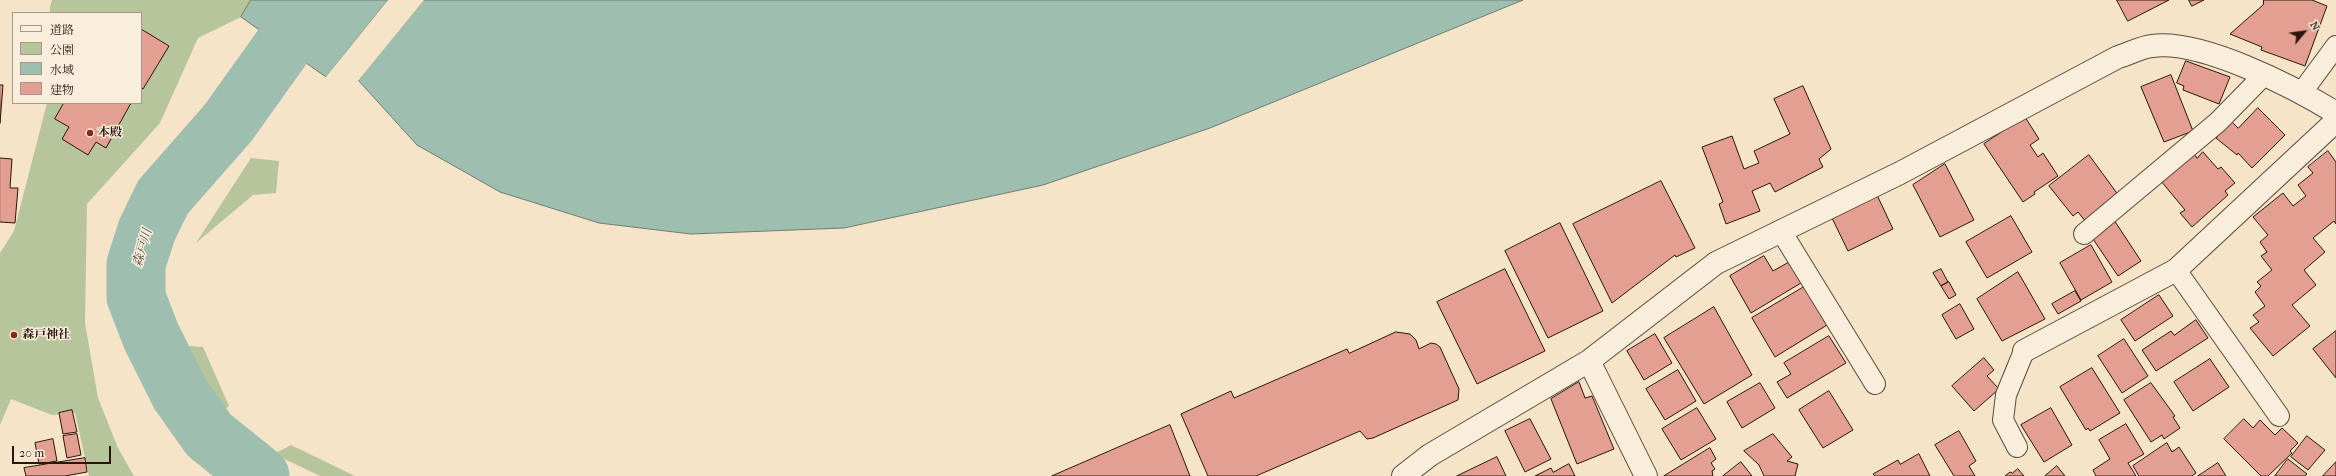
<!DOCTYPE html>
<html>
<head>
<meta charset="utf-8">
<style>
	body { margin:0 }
	#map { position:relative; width:2336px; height:476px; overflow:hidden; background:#f6e4c8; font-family:"IM FELL French Canon","Noto Serif JP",serif }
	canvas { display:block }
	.legend { position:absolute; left:12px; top:12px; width:130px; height:92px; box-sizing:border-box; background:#f9eddb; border:1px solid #a79788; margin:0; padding:5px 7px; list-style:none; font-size:12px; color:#2c160b }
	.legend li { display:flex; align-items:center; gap:8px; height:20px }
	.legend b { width:20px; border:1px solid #a79788 }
	.north { position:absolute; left:2284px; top:12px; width:40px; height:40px; -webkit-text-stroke:3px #f9eddb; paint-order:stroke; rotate:61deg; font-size:11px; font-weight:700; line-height:16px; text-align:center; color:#2c160b }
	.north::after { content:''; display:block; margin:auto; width:14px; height:18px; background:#2c160b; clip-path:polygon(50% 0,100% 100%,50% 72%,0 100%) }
	.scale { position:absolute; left:12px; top:446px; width:99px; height:18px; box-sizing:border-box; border:2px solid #2c160b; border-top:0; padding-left:5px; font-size:12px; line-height:14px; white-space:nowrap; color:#2c160b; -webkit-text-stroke:3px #f9eddb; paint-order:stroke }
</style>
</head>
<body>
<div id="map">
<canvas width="2336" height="476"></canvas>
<ul class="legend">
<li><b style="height:5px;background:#f9eddb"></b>道路</li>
<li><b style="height:11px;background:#b6c59b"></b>公園</li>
<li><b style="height:11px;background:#9ebfb0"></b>水域</li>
<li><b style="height:11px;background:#e39f92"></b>建物</li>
</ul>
<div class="north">N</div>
<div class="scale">20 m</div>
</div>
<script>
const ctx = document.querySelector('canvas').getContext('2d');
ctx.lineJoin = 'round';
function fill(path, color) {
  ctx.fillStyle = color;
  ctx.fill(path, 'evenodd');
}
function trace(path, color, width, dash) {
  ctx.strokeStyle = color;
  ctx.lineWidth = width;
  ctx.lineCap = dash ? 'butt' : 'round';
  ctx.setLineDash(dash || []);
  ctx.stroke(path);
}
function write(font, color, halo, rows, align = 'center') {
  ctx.font = font + ' "IM FELL French Canon","Noto Serif JP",serif';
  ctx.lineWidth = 3;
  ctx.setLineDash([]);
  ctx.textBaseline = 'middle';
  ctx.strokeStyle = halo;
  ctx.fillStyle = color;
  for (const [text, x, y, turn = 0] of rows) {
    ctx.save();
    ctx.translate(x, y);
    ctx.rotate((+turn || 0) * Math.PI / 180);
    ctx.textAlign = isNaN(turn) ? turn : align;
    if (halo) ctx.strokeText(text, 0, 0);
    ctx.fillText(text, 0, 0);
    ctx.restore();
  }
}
fill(new Path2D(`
	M52 0H258L241 17 198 38 160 123 87 204 85 323 98 398 118 448 134 476H89L75 413 52 415 11 399 0 425V253L14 231 47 103H141V13H50V7Z
	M251 158 279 161 276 193 253 195 196 243Z
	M189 346 203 347 229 406 212 419Z
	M291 445 355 476H320L274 454Z`), '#b6c59b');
const water = new Path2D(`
	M251 0H388L326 77 241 17Z
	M424 0H1523L1210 128 1043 185 844 228 691 234 599 223 500 192 417 145 358 80Z`);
fill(water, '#9ebfb0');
trace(water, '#707b6e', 1);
fill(new Path2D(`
	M388 0H390L327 78H325Z
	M421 0H424L357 82V79Z`), '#f6e4c8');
trace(new Path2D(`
	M260 476 209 435 180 394 151 336 136 297V264L147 230 163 197 228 123 283 46`), '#9ebfb0', 59);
const building = new Path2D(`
	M2117 0H2169L2128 21Z
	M2189 0H2204L2192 6Z
	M2264 0H2312L2327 6 2305 66 2261 50 2262 47 2230 34 2263 5Z
	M141 29 169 46 143 89 141 87Z
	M2186 61 2230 77 2219 104 2183 90 2184 86 2177 83Z
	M2171 75 2193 131 2164 142 2141 87Z
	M0 85H3L0 123Z
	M1803 86 1831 149 1819 159 1823 167 1775 192 1770 183 1752 191 1760 211 1726 224 1719 204 1723 202 1702 147 1732 136 1744 169 1759 163 1754 151 1790 134 1774 99Z
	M64 103H131L106 148 96 142 88 155 62 139 69 127 55 119Z
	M2258 108 2285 135 2252 168 2238 153 2237 155 2216 138 2232 122 2238 128Z
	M2025 117 2039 139 2030 145 2038 157 2043 153 2058 176 2034 192 2035 194 2023 202 1984 144Z
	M2328 151 2336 162V224L2334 221 2313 238 2325 252 2304 270 2316 285 2292 305 2310 326 2273 356 2250 328 2259 322 2253 315 2265 306 2255 292 2261 286 2257 282 2272 270 2261 256 2267 252 2260 242 2268 235 2253 217 2283 193 2293 206 2306 196 2298 185 2313 173 2308 167Z
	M2203 152 2218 169 2221 167 2235 183 2225 191 2228 195 2192 227 2180 213 2185 210 2161 181 2193 153 2197 158Z
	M2089 155 2119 196 2086 222 2078 212 2073 216 2049 186Z
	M0 158 12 159 10 188H18L15 223 0 222Z
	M1945 164 1974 220 1940 237 1913 185Z
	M1661 181 1695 248 1676 257 1675 255 1612 303 1573 224Z
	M1877 195 1893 229 1848 251 1832 218Z
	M2011 216 2032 252 1987 278 1966 242Z
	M2114 220 2141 261 2118 276 2091 236Z
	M1560 223 1603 311 1548 338 1505 251Z
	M2091 245 2112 282 2081 300 2060 263Z
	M1764 256 1773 271 1789 262 1801 283 1751 313 1730 276Z
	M1505 269 1545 351 1477 384 1437 302Z
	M1941 269 1948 282 1941 286 1933 273Z
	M2018 272 2045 319 2002 341 1977 299Z
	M1949 282 1956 295 1949 299 1941 286Z
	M1804 287 1827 325 1775 357 1752 318Z
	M2075 291 2081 301 2058 314 2052 304Z
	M2159 295 2173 316 2135 341 2121 320Z
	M1960 304 1974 329 1956 339 1942 315Z
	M1714 307 1752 375 1704 404 1664 338Z
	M2196 320 2208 338 2156 371 2142 350 2171 331 2174 335Z
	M2336 331V378L2313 349Z
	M1396 332 1410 334 1416 340 1419 349 1431 343 1436 344 1440 347 1459 389 1458 400 1373 438 1367 439 1360 431 1256 476H1208L1181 414 1231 391 1234 398 1347 349 1349 353Z
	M1655 334 1672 363 1644 380 1627 351Z
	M1829 336 1846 363 1787 398 1777 382 1791 374 1784 363Z
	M2124 339 2148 376 2122 393 2098 356Z
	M1984 358 1994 370 1987 376 1999 389 1974 411 1952 386Z
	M2210 359 2229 387 2193 411 2174 382Z
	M2092 368 2120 413 2090 431 2088 428 2086 430 2060 387Z
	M1678 370 1696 401 1665 420 1646 389Z
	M1579 382 1585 398 1592 396 1614 449 1577 464 1551 399Z
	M1760 383 1775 408 1742 428 1727 402Z
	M2151 383 2175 416 2173 417 2180 428 2164 439 2162 435 2151 442 2124 400Z
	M1829 391 1853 430 1823 448 1799 410Z
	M1697 408 1716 439 1681 460 1662 429Z
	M2051 408 2072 445 2044 462 2021 425Z
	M72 410 77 432 63 434 59 413Z
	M1530 419 1551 459 1525 472 1505 431Z
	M2244 419 2253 428 2260 420 2275 435 2282 428 2298 443 2290 451 2292 453 2268 476H2261L2224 439Z
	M2126 424 2144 454 2128 463 2136 476H2096L2093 470 2110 459 2099 440Z
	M1170 425 1190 476H1052Z
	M1959 431 1976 461 1969 466 1975 476H1954L1935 445Z
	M77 434 81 455 67 458 63 436Z
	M1773 434 1792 457 1787 461 1798 464 1795 476H1764L1759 465 1744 451Z
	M2307 436 2325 450 2308 470 2291 457Z
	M53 439 57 461 39 464 35 443Z
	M2167 443 2172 452 2179 447 2196 473 2192 476H2139L2133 466Z
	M1710 448 1716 459 1711 463 1715 469 1712 471 1713 476H1664Z
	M1919 454 1930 476H1875L1873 474 1898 460 1900 464Z
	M1497 457 1506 476H1457Z
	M85 458 87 472 65 476H26L24 468Z
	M2288 459 2307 474 2305 476H2275Z
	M1741 462 1752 476H1723Z
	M2336 462V476H2323Z
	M2218 463 2226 476H2198Z
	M1569 464 1575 476H1535L1551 468 1553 472Z
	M2057 466 2065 476H2045Z
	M2018 469 2024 476H2005L2010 472 2012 473Z`);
fill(building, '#e39f92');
trace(building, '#2c160b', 1);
const service = new Path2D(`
	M2302 92 2336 46
	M1781 231 1875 384
	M2084 234 2218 122 2264 75
	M2176 270 2279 416
	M2017 447 2003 420 2006 395 2024 351`);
const minor = new Path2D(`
	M2024 351 2176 270 2336 121
	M1589 361 1646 476
	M1403 476 1430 455 1589 361 1716 263 1900 173 2118 57C2129 54 2141 47 2152 46 2201 39 2294 87 2336 113`);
trace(service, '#5e4a3a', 22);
trace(minor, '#5e4a3a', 24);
trace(service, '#f9eddb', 20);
trace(minor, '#f9eddb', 22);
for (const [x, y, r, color] of [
	[90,133,4,"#8f2418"],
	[14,335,4,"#8f2418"]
]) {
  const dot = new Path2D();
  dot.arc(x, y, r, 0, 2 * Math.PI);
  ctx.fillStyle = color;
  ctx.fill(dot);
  trace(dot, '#f9eddb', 1.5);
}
write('bold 12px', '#2c160b', '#f9eddb', [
	["本殿",98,133],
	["森戸神社",22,335]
], 'left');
write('italic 13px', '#545145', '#f9eddb', [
	["森戸川",143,248,-74]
]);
</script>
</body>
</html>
